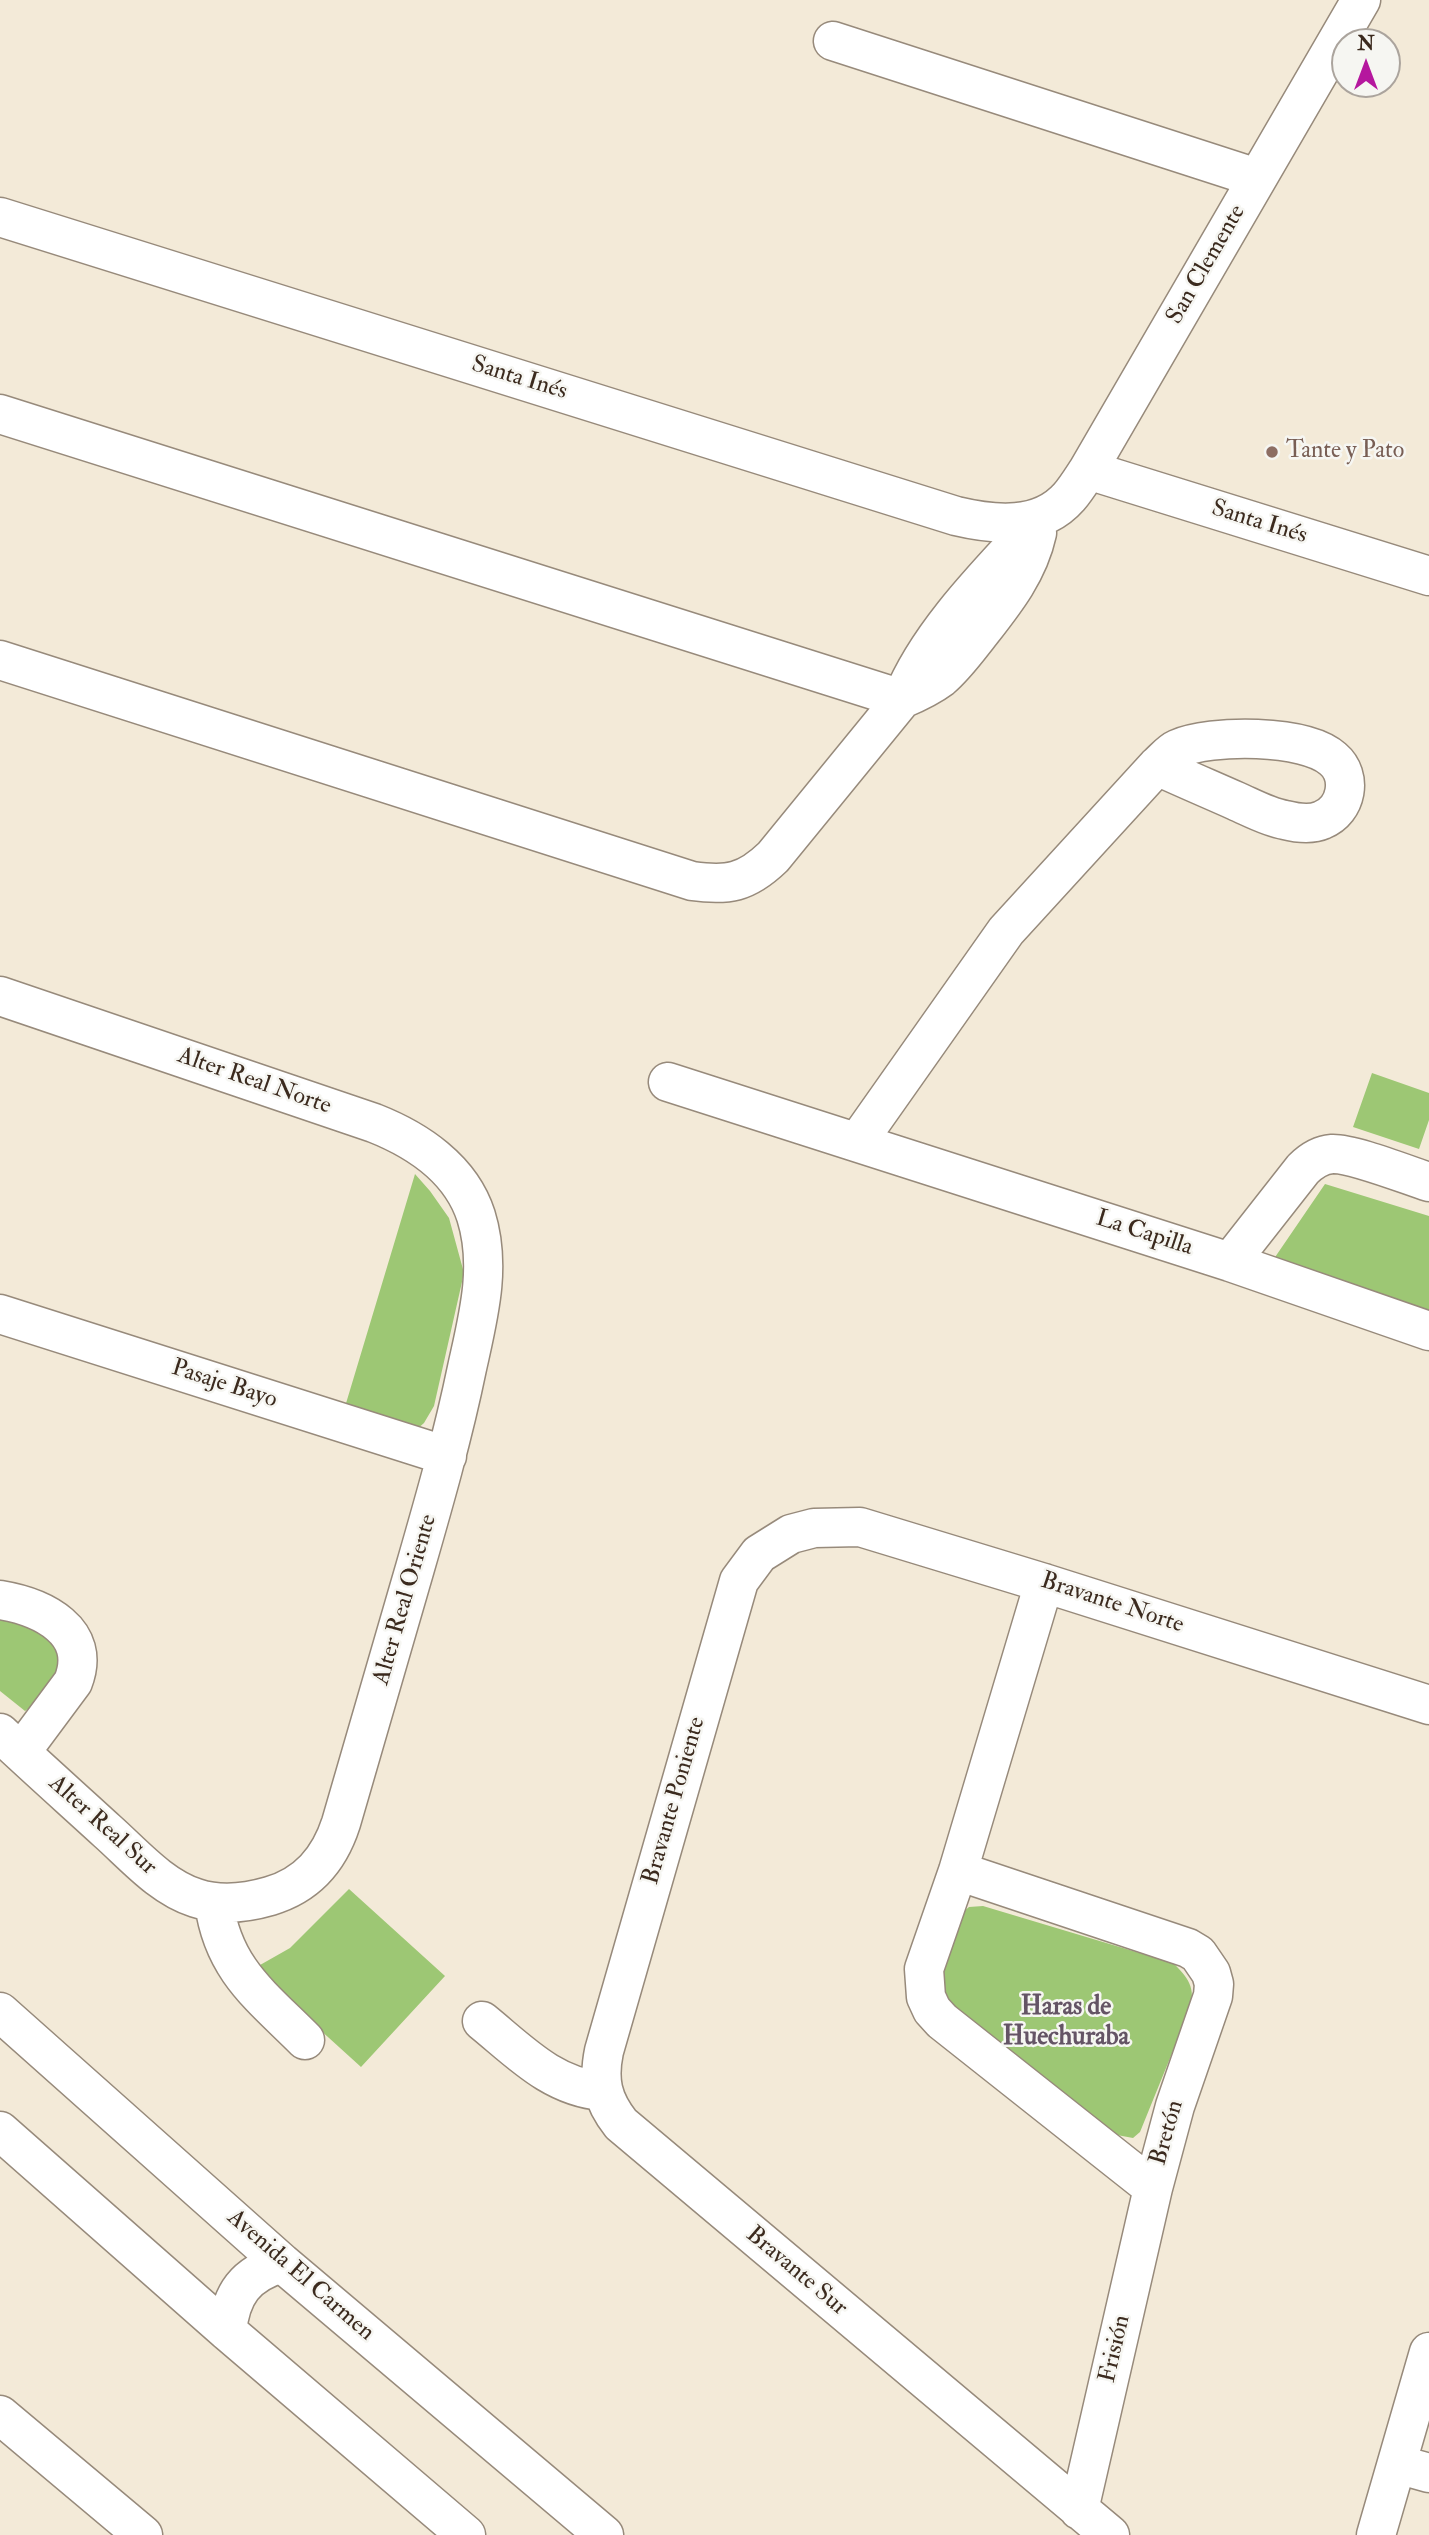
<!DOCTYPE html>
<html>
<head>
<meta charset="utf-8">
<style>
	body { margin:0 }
	#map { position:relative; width:1429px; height:2535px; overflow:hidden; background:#f3ead8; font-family:"IM FELL Double Pica",serif }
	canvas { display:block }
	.north { position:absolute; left:1331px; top:28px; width:70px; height:70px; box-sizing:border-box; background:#f6f6f2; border:2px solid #aba49d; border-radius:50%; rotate:0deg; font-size:19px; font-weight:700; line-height:28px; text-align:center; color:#3b2a1e }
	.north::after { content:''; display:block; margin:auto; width:24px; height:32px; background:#b5179e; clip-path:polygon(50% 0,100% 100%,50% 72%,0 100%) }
</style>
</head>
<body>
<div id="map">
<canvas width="1429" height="2535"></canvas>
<div class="north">N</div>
</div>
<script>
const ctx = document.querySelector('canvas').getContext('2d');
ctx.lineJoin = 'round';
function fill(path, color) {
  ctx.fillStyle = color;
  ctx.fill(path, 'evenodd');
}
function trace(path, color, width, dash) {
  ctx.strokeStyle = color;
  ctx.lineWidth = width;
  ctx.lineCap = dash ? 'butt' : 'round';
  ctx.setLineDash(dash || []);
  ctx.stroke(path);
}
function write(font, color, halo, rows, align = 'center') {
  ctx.font = font + ' "IM FELL Double Pica",serif';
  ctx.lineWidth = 5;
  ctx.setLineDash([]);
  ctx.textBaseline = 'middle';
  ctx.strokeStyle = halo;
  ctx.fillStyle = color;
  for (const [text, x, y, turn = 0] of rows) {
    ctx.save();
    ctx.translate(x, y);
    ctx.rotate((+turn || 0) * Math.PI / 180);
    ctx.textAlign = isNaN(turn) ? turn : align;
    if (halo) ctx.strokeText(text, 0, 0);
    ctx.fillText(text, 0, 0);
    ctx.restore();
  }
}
fill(new Path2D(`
	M1372 1073 1429 1093V1120L1419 1149 1353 1127Z
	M415 1174 430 1191 449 1218 464 1273 434 1406 424 1423 416 1430 344 1410Z
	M1325 1184 1429 1216V1316L1269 1266Z
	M0 1618 22 1619 60 1648 62 1668 42 1699 25 1711 0 1691Z
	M349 1889 445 1976 361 2067 253 1969 290 1948Z
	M983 1906 1173 1963C1188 1977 1196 1988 1190 2009L1140 2132 1133 2138 1117 2135 953 2015 940 1981 963 1912 969 1907Z`), '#9dc774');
const minor = new Path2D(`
	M833 41 1257 178
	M0 217 956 516C994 525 1040 530 1069 497 1076 489 1082 479 1088 470L1361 0
	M0 414 902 699C916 693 929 687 941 678 955 666 966 651 977 637 1002 605 1028 574 1037 533
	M1088 470 1429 576
	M0 660 692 881C728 886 746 883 773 857L902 699C928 633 992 570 1040 518
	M0 996 374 1123C417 1140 461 1169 476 1216 492 1267 478 1318 467 1368 453 1436 434 1502 415 1568 390 1653 366 1738 341 1823 329 1860 307 1885 270 1896 246 1903 220 1906 196 1898 161 1887 134 1855 107 1831 71 1798 35 1766 0 1733
	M668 1082 1230 1262 1429 1331
	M858 1141 1006 931 1157 766C1164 760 1170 752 1177 749 1211 734 1305 734 1333 759 1353 776 1347 810 1322 820 1311 825 1297 823 1285 820 1268 817 1252 808 1236 801 1209 789 1183 778 1157 766
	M1230 1262 1303 1169C1311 1161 1320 1155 1332 1154 1352 1153 1407 1175 1429 1182
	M0 1314 447 1456
	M1044 1583 958 1871 924 1969 926 1997 932 2010 942 2021 1153 2188
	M0 1600C42 1607 93 1631 73 1682L21 1752
	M958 1871 1188 1948 1198 1954 1211 1973 1214 1984 1213 1996 1175 2106 1153 2188 1079 2510
	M214 1903C223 1969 260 1995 305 2040
	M482 2021C519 2051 552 2087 602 2091
	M0 2415 143 2535
	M1397 2464 1429 2473
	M1110 2535 621 2124C602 2100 598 2080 604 2051L739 1581 759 1554 791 1534 814 1528 860 1527 1044 1583 1429 1705
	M1376 2535 1429 2352`);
const tertiary = new Path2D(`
	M0 2012 282 2263 604 2535
	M0 2131 227 2331 466 2535
	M227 2331C231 2294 245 2274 282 2263`);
trace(minor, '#978a7b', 41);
trace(tertiary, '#978a7b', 41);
trace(minor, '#fff', 38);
trace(tertiary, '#fff', 38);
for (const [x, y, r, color] of [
	[1272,452,7,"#8d6e63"]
]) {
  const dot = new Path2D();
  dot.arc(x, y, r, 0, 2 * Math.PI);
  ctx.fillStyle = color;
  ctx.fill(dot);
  trace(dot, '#f6f6f2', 2.5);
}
write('24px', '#3b2a1e', '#f6f6f2', [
	["San Clemente",1207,265,-60],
	["Santa Inés",519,379,17],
	["Santa Inés",1259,523,17],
	["Alter Real Norte",254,1082,19],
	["La Capilla",1144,1234,18],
	["Pasaje Bayo",224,1385,18],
	["Alter Real Oriente",406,1600,-74],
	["Bravante Norte",1112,1604,18],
	["Bravante Poniente",675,1801,-74],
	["Alter Real Sur",102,1826,42],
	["Bretón",1168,2133,-74],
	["Bravante Sur",796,2272,40],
	["Avenida El Carmen",300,2276,41],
	["Frisión",1116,2349,-77]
]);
write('24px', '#785e54', '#f6f6f2', [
	["Tante y Pato",1286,452]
], 'left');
write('bold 26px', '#645465', '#f6f6f2', [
	["Haras de",1066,2008],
	["Huechuraba",1066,2038]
]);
</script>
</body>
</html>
